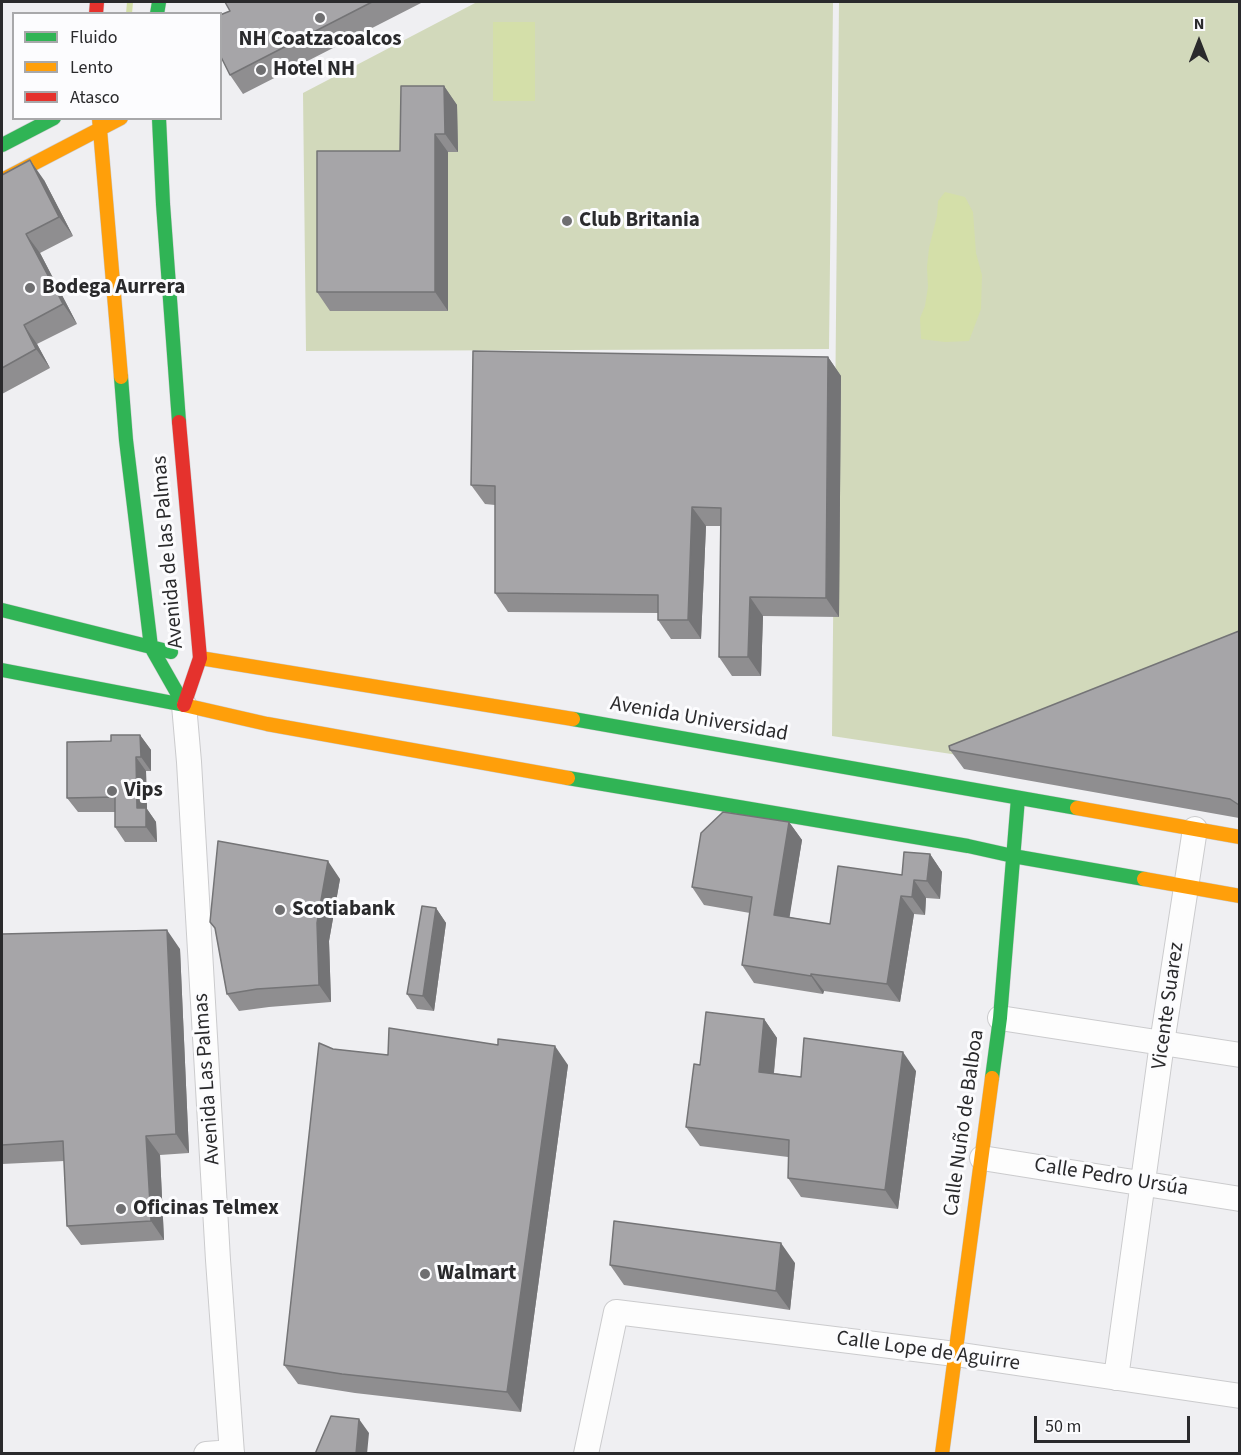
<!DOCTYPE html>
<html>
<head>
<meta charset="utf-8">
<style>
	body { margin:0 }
	#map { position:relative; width:1241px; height:1455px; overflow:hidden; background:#efeff2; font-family:"Source Sans 3",sans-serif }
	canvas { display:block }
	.frame { position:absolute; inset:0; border:3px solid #2a2a2c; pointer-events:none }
	.legend { position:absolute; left:12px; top:12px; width:210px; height:108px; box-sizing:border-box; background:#fcfcfe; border:2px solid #a8a8aa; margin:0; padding:8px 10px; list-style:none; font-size:18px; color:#2a2a2c }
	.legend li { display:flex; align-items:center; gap:12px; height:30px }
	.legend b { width:30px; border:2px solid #a8a8aa }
	.north { position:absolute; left:1169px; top:12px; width:60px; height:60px; -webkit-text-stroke:4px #fcfcfe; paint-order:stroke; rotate:0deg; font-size:16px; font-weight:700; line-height:24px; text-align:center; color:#2a2a2c }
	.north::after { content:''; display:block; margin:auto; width:21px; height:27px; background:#2a2a2c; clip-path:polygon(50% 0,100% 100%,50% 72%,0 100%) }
	.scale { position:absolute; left:1034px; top:1416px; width:156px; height:27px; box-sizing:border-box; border:3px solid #2a2a2c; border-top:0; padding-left:8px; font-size:18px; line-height:21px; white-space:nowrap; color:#2a2a2c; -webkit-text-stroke:4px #fcfcfe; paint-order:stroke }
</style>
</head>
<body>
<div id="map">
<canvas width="1241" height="1455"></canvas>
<div class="frame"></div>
<ul class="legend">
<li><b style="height:8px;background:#30b455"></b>Fluido</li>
<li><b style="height:8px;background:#ff9f0a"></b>Lento</li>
<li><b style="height:8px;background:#e5322d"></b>Atasco</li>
</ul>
<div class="north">N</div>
<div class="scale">50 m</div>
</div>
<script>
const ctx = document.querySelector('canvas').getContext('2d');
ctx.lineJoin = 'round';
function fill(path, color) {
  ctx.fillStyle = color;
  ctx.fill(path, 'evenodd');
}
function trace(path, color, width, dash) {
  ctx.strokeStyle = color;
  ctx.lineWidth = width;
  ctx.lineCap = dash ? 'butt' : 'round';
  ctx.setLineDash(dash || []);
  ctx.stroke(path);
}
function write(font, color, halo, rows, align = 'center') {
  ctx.font = font + ' "Source Sans 3",sans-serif';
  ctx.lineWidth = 6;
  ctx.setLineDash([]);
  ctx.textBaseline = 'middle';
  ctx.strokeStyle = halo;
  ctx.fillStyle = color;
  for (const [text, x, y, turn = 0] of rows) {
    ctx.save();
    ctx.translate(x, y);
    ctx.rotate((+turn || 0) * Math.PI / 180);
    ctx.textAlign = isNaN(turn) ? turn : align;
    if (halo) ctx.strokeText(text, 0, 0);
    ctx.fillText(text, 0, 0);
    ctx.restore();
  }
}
fill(new Path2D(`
	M477 2H833L829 349 306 351 303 93Z
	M839 2H1239V638L958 755 832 736Z`), '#d2d9bb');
fill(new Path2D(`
	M493 22H535V101H493Z
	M945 192 965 197 973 212 976 253 982 275 981 309 969 341 945 342 921 339 920 318 925 306 928 287 927 267 929 248 937 216 938 201Z`), '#d4dfa9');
trace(new Path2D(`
	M129 14 130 2`), '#d4dfa9', 6);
const street = new Path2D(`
	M184 705 189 762 218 1260 232 1454
	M1000 1018 1240 1055
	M982 1158 1240 1199
	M1116 1378 1162 1043 1195 829
	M206 1454 232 1452
	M586 1454 616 1312 955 1354 1240 1396`);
const fast = new Path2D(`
	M157 14 159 2
	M159 118 163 204 179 422
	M2 145 54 118
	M121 377 126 440 151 647 184 705
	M2 610 171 652
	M2 670 184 705
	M573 719 1077 808
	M568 778 968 846 1013 856 1144 879
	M992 1078 1000 1018 1018 798`);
const slow = new Path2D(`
	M99 118 121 377
	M2 180 121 118
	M200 658 573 719
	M184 705 267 724 568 778
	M1077 808 1240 837
	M1144 879 1240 896
	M942 1454 992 1078`);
const jam = new Path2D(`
	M96 14 97 2
	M179 422 200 658 184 705`);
trace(street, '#cbcbcd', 26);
trace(fast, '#cbcbcd', 15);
trace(slow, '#cbcbcd', 15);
trace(jam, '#cbcbcd', 15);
trace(street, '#fdfdfd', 24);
trace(fast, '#30b455', 14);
trace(slow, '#ff9f0a', 14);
trace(jam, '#e5322d', 14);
fill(new Path2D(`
	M225 2H423L243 94 230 75V11Z
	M444 86 457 105 458 152H448V311H330L317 292 400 151Z
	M2 175 44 180 73 236 40 253 77 324 37 344 50 368 2 394Z
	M828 357 841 376 839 617 763 616 761 676H732L719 657 721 526H706L701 639H671L658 620V613L508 612 495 593V505L485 504 471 485Z
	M1239 631V818L964 769 950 750Z
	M140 735 151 750V771H146L147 809 156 822 157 842H125L115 827V812H78L67 798 111 741Z
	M789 822 802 840 789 917 830 924 902 875 930 854 942 872 940 899 926 898 925 915 914 914 900 1002 824 991 823 994 754 983 742 965 750 913 704 905 692 887Z
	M340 879 329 941 331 1002 269 1007 239 1011 227 994 215 929 210 922Z
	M436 908 446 923 434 1011 417 1009 407 994Z
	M2 934 180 949 189 1153 160 1155 164 1240 81 1245 67 1226 64 1161 2 1164Z
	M764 1019 777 1038 774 1073 801 1077 916 1071 898 1209 801 1197 788 1178V1157L700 1146 686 1127 700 1065Z
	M333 1049 388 1055 568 1065 521 1412 355 1393 298 1384 284 1365Z
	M795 1263 790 1310 624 1285 610 1265Z`), '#8f8e90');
fill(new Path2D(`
	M444 86 457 105 458 152 445 134Z
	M435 134 448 152V311L435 292Z
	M30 160 44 180 73 236 59 217Z
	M26 234 40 253 77 324 63 304Z
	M24 325 37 344 50 368 36 349Z
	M828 357 841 376 839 617 826 598Z
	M692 507 706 526 701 639 688 620Z
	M750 597 763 616 761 676 748 657Z
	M140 735 151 750V771L141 757Z
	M136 757 146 771 147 809 156 822 157 842 146 827 137 808Z
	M789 822 802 840 787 933 774 915Z
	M930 854 942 872 940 899 927 881Z
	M328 861 340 879 329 941 331 1002 319 985 317 923Z
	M914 880 926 898 925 915 912 897Z
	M901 896 914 914 900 1002 887 984Z
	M436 908 446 923 434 1011 423 996Z
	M167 930 180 949 189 1153 176 1134Z
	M811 974 824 991 823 994 811 976Z
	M764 1019 777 1038 772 1091 759 1072Z
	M555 1046 568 1065 521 1412 507 1392Z
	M903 1052 916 1071 898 1209 885 1190Z
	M146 1136 160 1155 164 1240 151 1221Z
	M781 1243 795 1263 790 1310 776 1291Z
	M359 1419 369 1433 367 1454H356Z`), '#747476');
const building = new Path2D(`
	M225 2H372L230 75 220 55V15L230 11Z
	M401 86H444L445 134H435V292H317V151H400Z
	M30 160 59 217 26 234 63 304 24 325 36 349 2 368V175Z
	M473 351 828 357 826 598 750 597 748 657H719L721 508 692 507 688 620H658V595L495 593V486L471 485Z
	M1239 631V805L1230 799 950 750 949 746Z
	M111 735H140L141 757H136L137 808H146V827H115V797L67 798V742L111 741Z
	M723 812 789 822 774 915 830 924 838 866 902 875 904 852 930 854 927 881 914 880 912 897 901 896 887 984 811 974V976L742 965 752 897 692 887 701 833Z
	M218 841 328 861 317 923 319 985 257 989 227 994 215 928 210 922Z
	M422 906 436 908 423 996 407 994Z
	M167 930 176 1134 146 1136 151 1221 67 1226 63 1141 2 1145V934Z
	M706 1012 764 1019 759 1072 801 1077 804 1038 903 1052 885 1190 788 1178 789 1140 686 1127 694 1064 700 1065Z
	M389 1028 498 1045V1039L555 1046 507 1392 342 1374 284 1365 319 1043 333 1049 388 1055Z
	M614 1221 781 1243 776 1291 610 1265Z
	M331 1416 359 1419 356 1454H315Z`);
fill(building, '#a6a5a8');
trace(building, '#747476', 1.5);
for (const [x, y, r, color] of [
	[320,18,6,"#6f6f71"],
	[261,70,6,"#6f6f71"],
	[567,221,6,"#6f6f71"],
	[30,288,6,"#6f6f71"],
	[112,791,6,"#6f6f71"],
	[280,910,6,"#6f6f71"],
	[121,1209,6,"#6f6f71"],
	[425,1274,6,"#6f6f71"]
]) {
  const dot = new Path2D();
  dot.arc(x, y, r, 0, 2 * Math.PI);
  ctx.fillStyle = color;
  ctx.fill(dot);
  trace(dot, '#fcfcfe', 2);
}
write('bold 21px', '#2a2a2c', '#fcfcfe', [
	["NH Coatzacoalcos",320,40,"center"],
	["Hotel NH",273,70],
	["Club Britania",579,221],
	["Bodega Aurrera",42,288],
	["Vips",124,791],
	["Scotiabank",292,910],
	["Oficinas Telmex",133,1209],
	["Walmart",437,1274]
], 'left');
write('21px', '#2a2a2c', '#fcfcfe', [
	["Avenida de las Palmas",169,552,-95],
	["Avenida Universidad",699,720,10],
	["Vicente Suarez",1169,1006,-82],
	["Avenida Las Palmas",208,1079,-94],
	["Calle Nuño de Balboa",965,1123,-82],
	["Calle Pedro Ursúa",1111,1178,9],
	["Calle Lope de Aguirre",928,1352,8]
]);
</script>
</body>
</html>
